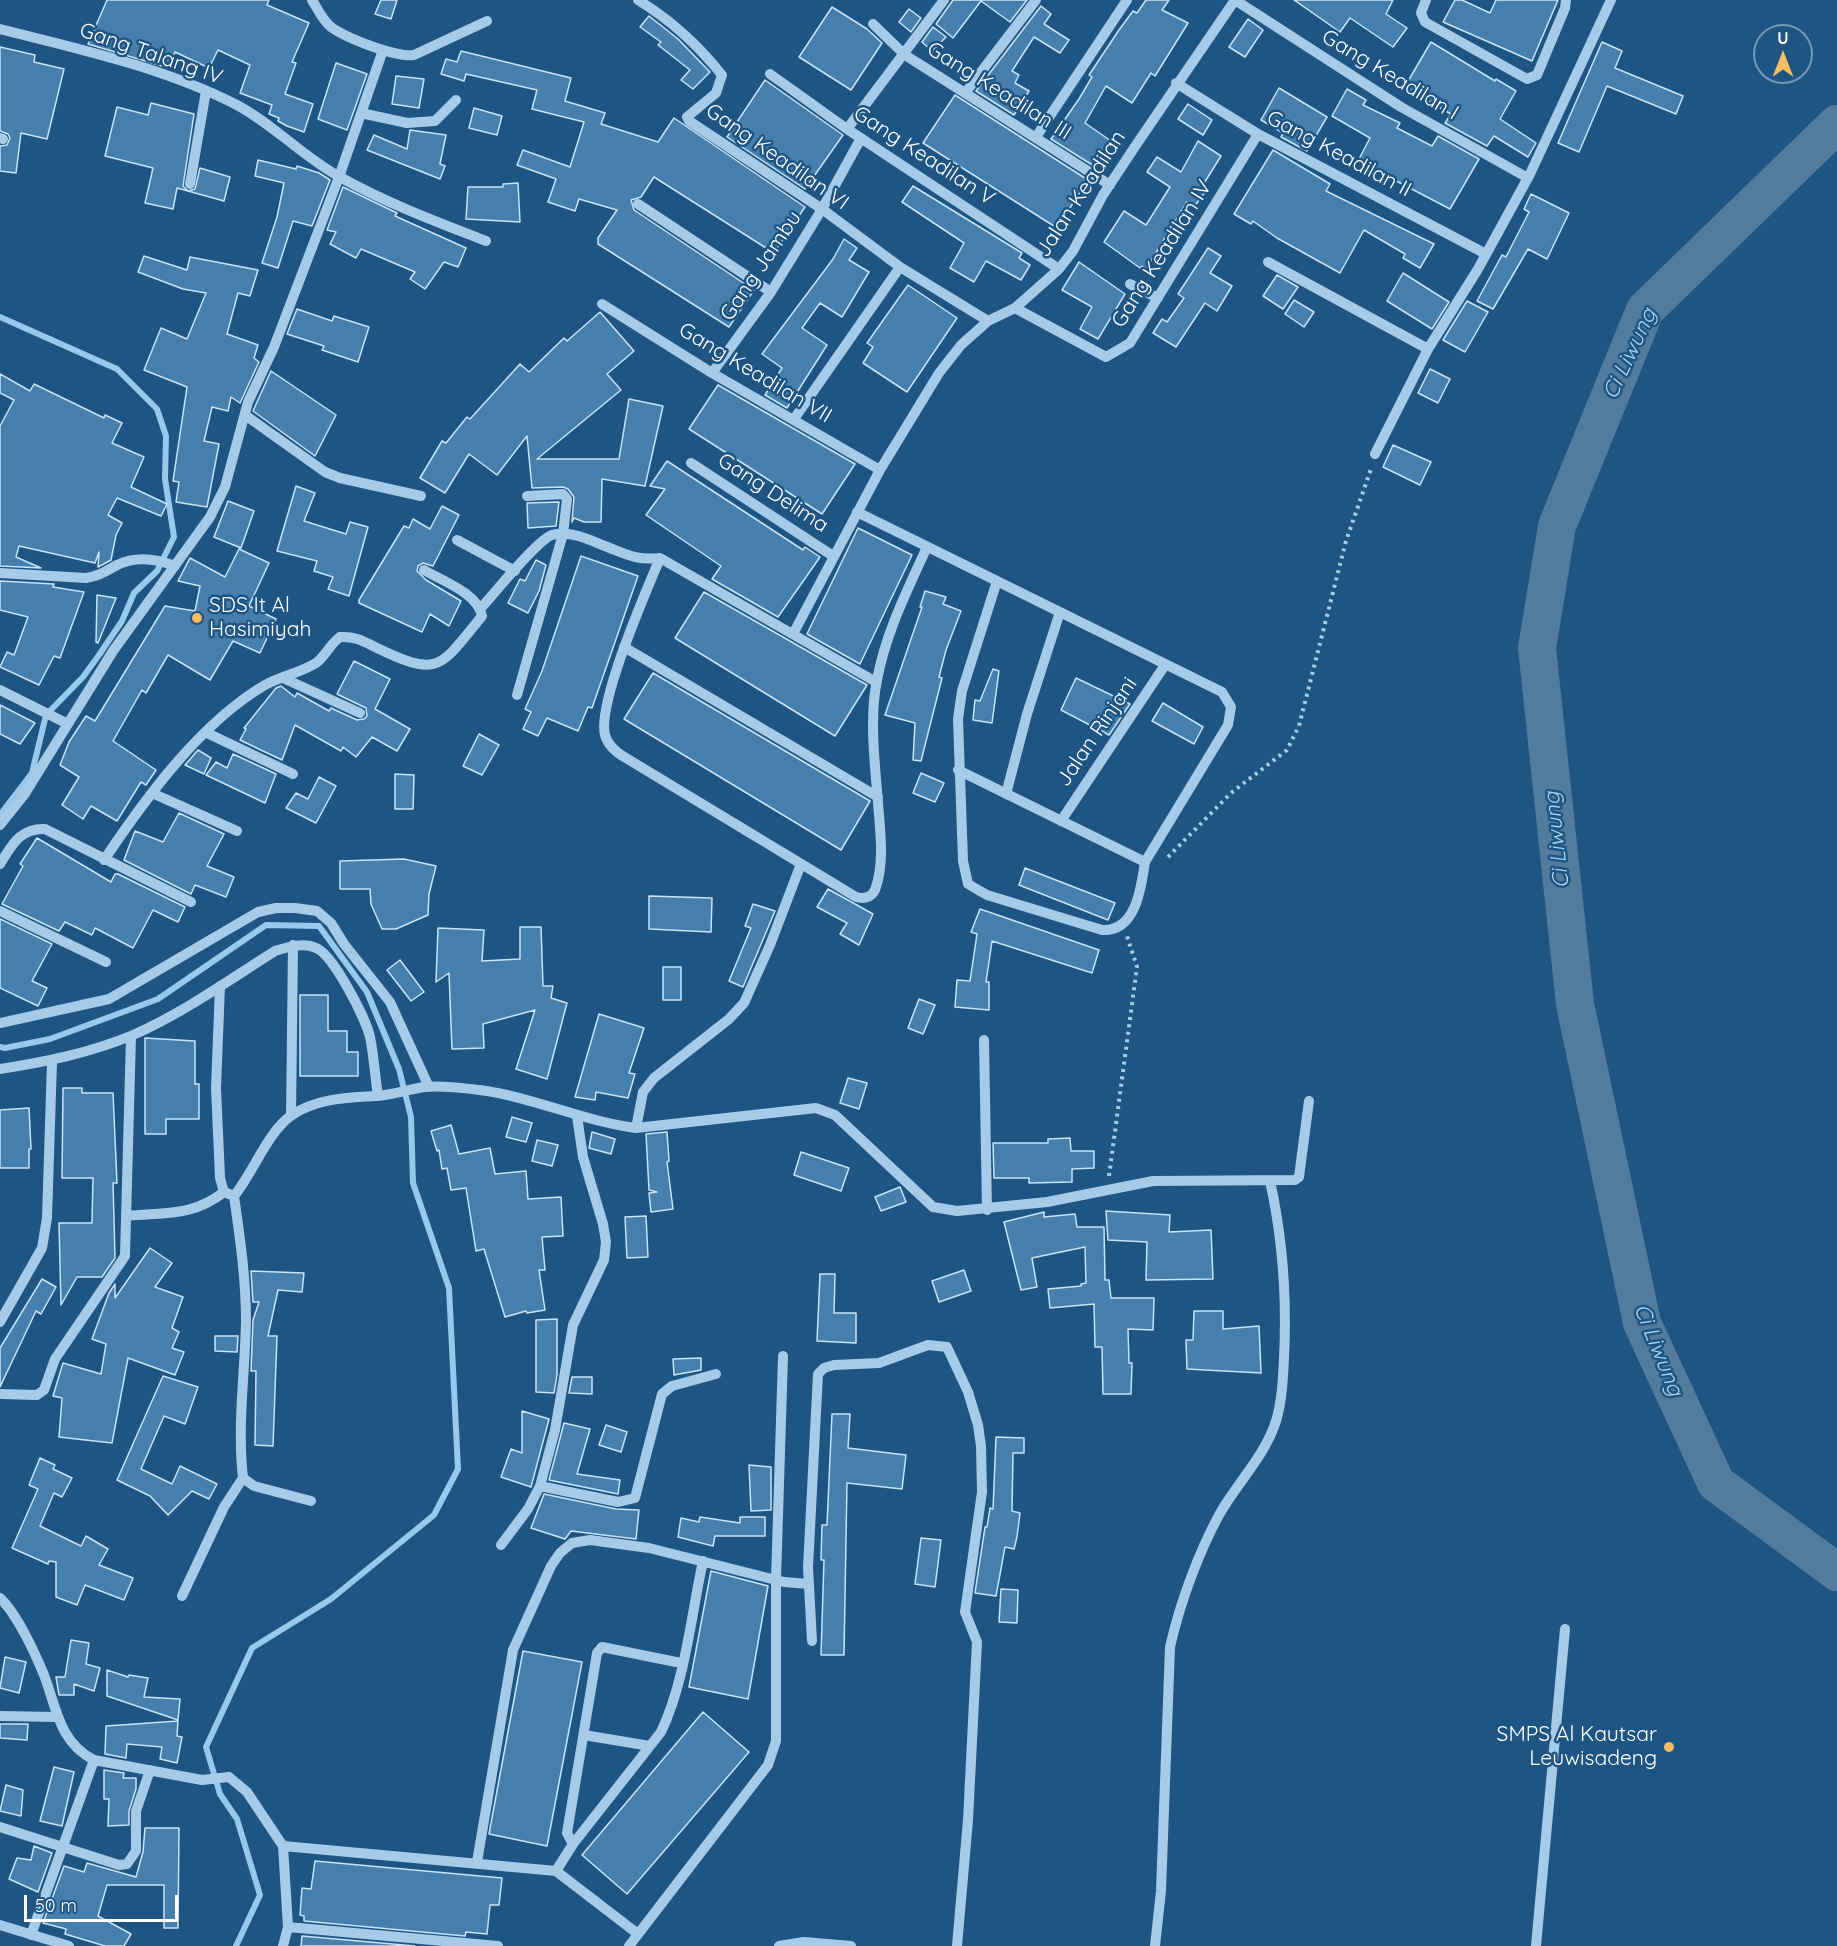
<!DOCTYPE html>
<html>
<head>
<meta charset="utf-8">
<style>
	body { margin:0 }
	#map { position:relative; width:1837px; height:1946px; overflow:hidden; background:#1e5583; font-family:Quicksand,sans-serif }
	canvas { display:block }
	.north { position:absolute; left:1753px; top:24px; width:60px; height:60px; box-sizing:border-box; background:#1e5583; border:2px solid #7899b5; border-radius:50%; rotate:0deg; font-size:16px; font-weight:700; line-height:24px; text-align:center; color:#fff }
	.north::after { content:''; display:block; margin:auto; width:21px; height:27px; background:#f8bd64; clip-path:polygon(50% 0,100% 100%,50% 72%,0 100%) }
	.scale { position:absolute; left:24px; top:1895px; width:154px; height:27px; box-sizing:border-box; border:3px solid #fff; border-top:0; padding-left:8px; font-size:18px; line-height:21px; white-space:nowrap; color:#fff; -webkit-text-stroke:4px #1e5583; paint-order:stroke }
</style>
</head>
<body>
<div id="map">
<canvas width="1837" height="1946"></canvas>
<div class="north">U</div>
<div class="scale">50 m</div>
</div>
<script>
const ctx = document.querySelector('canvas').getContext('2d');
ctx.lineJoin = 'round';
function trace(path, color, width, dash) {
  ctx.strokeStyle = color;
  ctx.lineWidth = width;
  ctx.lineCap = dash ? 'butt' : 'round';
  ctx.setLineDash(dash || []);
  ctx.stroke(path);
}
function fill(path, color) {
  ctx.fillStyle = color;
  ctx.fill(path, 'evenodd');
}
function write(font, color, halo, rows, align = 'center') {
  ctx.font = font + ' Quicksand,sans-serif';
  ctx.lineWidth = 5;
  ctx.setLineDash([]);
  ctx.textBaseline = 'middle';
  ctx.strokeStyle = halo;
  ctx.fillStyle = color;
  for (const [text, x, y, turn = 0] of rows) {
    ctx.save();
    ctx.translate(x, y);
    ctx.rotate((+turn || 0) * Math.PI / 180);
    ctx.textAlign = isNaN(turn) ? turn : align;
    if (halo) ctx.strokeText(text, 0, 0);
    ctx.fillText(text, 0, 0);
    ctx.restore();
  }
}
trace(new Path2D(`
	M0 317 117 369 157 409 166 436 165 479 174 537 157 571 134 593 122 621 99 655 83 677 46 715 32 773 0 815
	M0 1047 5 1048 50 1039 158 999 266 925 319 926 367 992 399 1069 411 1117 413 1183 449 1288 458 1469 434 1515 331 1599 252 1648 206 1747 220 1794 237 1819 260 1895 236 1946`), '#98c8eb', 6);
trace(new Path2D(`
	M1837 124 1645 310 1557 526 1537 648 1575 1004 1642 1323 1716 1483 1837 1572`), '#537b9c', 38);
const building = new Path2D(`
	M107 0H269L267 5 309 23 292 62 296 63 285 94 313 104 304 132 287 126 278 121 279 118 269 114 272 105 240 93 250 65 218 50 209 68 175 52 169 68 88 44Z
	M381 0H397L391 19 375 14Z
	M953 0H1027L1010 22 981 1 953 38 936 24Z
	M1146 0H1169L1162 10 1188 23 1155 76 1151 73 1132 103 1106 86 1085 123 1111 141 1094 166 1051 139 1079 99 1092 77 1089 75 1119 30 1133 11 1137 13Z
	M1294 0H1393L1386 14 1407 28 1393 47 1350 18 1340 32Z
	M1455 0H1462L1490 13 1496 0H1558L1532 61 1443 22Z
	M1041 6 1051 14 1044 24 1069 40 1060 53 1034 37 1012 71 1019 75 1015 83 1029 91 1014 115 976 91Z
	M832 7 867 29 882 43 851 90 799 57Z
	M909 9 921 18 911 32 899 22Z
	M649 16 678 39 710 72 693 89 681 80 690 70 658 45 661 42 640 27Z
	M1248 19 1263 30 1245 57 1229 47Z
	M933 27 946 37 932 51 922 42Z
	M1431 42 1495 81 1496 79 1516 91 1500 119 1536 143 1528 157 1494 136 1487 146 1445 123 1451 114 1404 88Z
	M1602 42 1622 51 1615 68 1683 96 1676 114 1607 86 1579 152 1558 143Z
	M0 47 35 55 34 62 64 69 47 139 21 133 16 173 0 171V146L7 145 10 138 8 134 0 131Z
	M461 51 571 78 565 101 605 113 601 124 658 142 674 118 805 207 774 253 654 177 641 197 631 200 634 210 754 290 729 327 598 244V238L617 210 579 199 575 211 548 202 556 179 517 165 523 150 570 167 584 122 532 109 537 90 466 74 464 81 441 74 446 59 457 62Z
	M336 63 367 74 347 130 318 119Z
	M396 76 424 79 419 108 392 104Z
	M765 80 843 135 805 189 727 137Z
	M1279 88 1327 117 1307 151 1281 137 1283 133 1261 120Z
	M1347 89 1366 100 1363 105 1400 123 1397 128 1432 146 1438 136 1479 159 1450 209 1358 161 1370 138 1332 116Z
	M955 95 1088 180 1057 228 923 143Z
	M151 103 194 114 183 186 188 191 195 189 200 168 230 177 224 201 177 188 173 209 145 203 153 168 105 156 117 107 148 115Z
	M1188 104 1212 120 1203 135 1178 119Z
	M474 108 502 116 497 135 469 128Z
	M410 130 446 135 440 164 445 166 440 179 367 150 374 135 407 149Z
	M1198 141 1221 156 1203 185 1208 188 1194 207 1187 202 1146 269 1142 266 1140 268 1104 242 1124 211 1146 225 1170 187 1147 172 1157 157 1181 172Z
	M1273 150 1330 184 1326 191 1434 244 1420 268 1403 258 1405 254 1364 230 1340 273 1277 238 1253 221 1251 224 1234 214Z
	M258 160 296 169 297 166 319 173 330 180 312 226 293 221 278 268 262 263 277 217 284 183 255 176Z
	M518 183 520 222 466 219 468 187H503V184Z
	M913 186 1022 253 1019 258 1030 265 1021 280 986 261 974 282 950 268 964 243 902 202Z
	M343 187 397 213 395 216 466 248 458 267 444 262 425 289 410 279 415 272 361 249 356 258 330 244 336 232 327 230Z
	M1531 194 1569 213 1547 259 1528 249 1493 309 1477 301 1502 255 1506 257 1529 212 1524 209Z
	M844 239 857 248 849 260 869 272 842 317 820 303 802 328 827 345 787 408 765 395 782 368 762 354 833 259Z
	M1208 248 1221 256 1210 273 1232 286 1217 311 1205 303 1176 347 1153 333 1162 319 1167 322 1184 298 1178 294Z
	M144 256 187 270 190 257 258 270 250 296 238 293 227 334 258 345 254 358 259 362 240 403 231 397 228 411 212 407 204 441 219 444 207 507 176 502 179 482 173 481 187 387 144 370 161 328 187 339 206 293 183 289 138 272Z
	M1079 262 1125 294 1098 339 1080 329 1092 307 1062 290Z
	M1403 273 1449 302 1432 329 1387 301Z
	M1277 275 1298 287 1283 309 1263 296Z
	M908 285 957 318 907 392 863 363 873 347 867 343Z
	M1294 300 1314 312 1304 327 1285 314Z
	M1467 301 1488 312 1465 352 1443 340Z
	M297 309 332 321 334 316 369 327 358 362 322 350 324 346 287 334Z
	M600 312 634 351 607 374 621 390 537 459H619L629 399 663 406 645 486 602 479 601 522H584L574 518 572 522 574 497 568 489 563 487 532 488 527 436 497 475 469 454 445 493 420 478 442 441 446 443 467 417 470 419 520 364 529 372 564 338 567 341Z
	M1430 369 1450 379 1438 403 1418 393Z
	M271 371 336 415 315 456 253 411Z
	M0 374 30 391 34 384 104 418 105 415 122 423 112 443 144 457 131 487 167 504 161 516 117 498 108 515 122 523 116 535 111 560 98 567 99 552 95 563 19 546 16 557 41 568 0 566V426L14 400 0 393Z
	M718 385 855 464 822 514 689 429Z
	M1393 445 1431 462 1420 485 1383 467Z
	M667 461 803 550 805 547 820 557 778 617 712 579 721 566 646 515 665 489 650 486Z
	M296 486 315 493 304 521 346 534 350 522 368 527 349 596 328 589 333 577 314 571 317 561 277 551Z
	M228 501 254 511 241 548 214 537Z
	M559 502 556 526 528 528 527 503Z
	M442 506 459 515 433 566 423 563 418 566 417 571 426 580 461 601 449 626 430 614 422 632 359 603V600L404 526 409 528 413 519 430 529Z
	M858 528 912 555 860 664 807 634Z
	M239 549 269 563 249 606 276 619 260 653 233 641 210 680 168 655 146 693 142 690 113 741 156 770 146 785 141 782 117 821 91 806 83 819 62 805 79 777 60 765 69 742 86 716 95 721 165 606 195 611 200 586 178 581 190 558 225 577Z
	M581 556 638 576 592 708 588 707 578 731 547 718 538 736 523 729 531 712 525 709 542 671Z
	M536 560 546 565 539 591 528 613 508 603 520 579 525 581Z
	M0 581 54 584 53 587 84 592 60 658 54 656 39 685 0 667 7 652 14 655 28 617 0 610Z
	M925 591 946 597 943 604 961 611 946 650 939 677 942 678 921 761 913 760 915 723 885 715 922 607H920Z
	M704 592 867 685 835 736 675 638Z
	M97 595 116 598 98 643 96 642Z
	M354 661 390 679 375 709 410 729 397 751 372 737 356 757 343 747 341 751 295 725 282 760 240 740 246 729 244 728 276 688 281 686 295 697 297 693 329 711 331 708 357 720 364 719 367 716 366 708 337 694Z
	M993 669 999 671 992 723 973 720 975 700 980 701Z
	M653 673 870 801 841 850 624 719Z
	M1076 678 1130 704 1109 735 1061 710Z
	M1163 703 1203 727 1194 744 1152 721Z
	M0 705 35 723 20 744 0 734Z
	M479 734 499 745 482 775 463 766Z
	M198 750 211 758 204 774 185 765Z
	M233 754 276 774 265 803 206 775 216 762 227 768Z
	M921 773 944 783 935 802 913 793Z
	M395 774 414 775 413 809H395Z
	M319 777 336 786 316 823 286 808 296 793 308 799Z
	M179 813 224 834 207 866 234 877 226 897 195 885 191 894 124 860 135 831 163 842Z
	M37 838 111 882 115 874H118L185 907 178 922 153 910 133 948 95 928 92 935 65 922 59 931 2 904 23 866 20 864Z
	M404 859 436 866 429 894 428 915 396 929H382L371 904 370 889H340V861Z
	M1025 868 1115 903 1108 920 1019 885Z
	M828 889 873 914 859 945 840 934 847 923 817 907Z
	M649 896 712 898 711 932 649 929Z
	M753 904 775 911 743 987 729 981 751 928 745 926Z
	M980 909 1099 950 1092 973 992 941 986 982H989V1010L955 1007 957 980 970 981 977 934 971 932Z
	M0 919 52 944 32 981 47 988 38 1006 0 988Z
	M520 927H541L543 986H553L551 998 567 1003 547 1079 516 1069 535 1010 483 1024 484 1048 452 1049 449 973 436 982 438 928 484 930 482 961 520 959Z
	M400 960 424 992 411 1001 387 970Z
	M663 967H681V1000H663Z
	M300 995H328V1031H347V1052H358V1076H300Z
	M919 999 935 1005 923 1034 908 1028Z
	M599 1014 644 1028 629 1073 635 1074 628 1098 596 1092 595 1100 575 1097Z
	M145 1038 195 1041V1084H199V1119H166V1134H145Z
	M848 1078 867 1083 859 1109 840 1103Z
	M63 1088H82V1093H113L117 1183H113L115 1258 102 1277H77L61 1305 59 1223H92L93 1178H62Z
	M29 1108 31 1149H29V1168H0V1110Z
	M512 1117 532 1123 526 1142 506 1137Z
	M451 1125 459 1154 490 1148 495 1174 526 1171 528 1199 561 1197 563 1236 542 1237 545 1270H539L545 1310 527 1313 526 1311 505 1317 484 1249 476 1251 466 1188 451 1190 447 1168 442 1169 439 1150 437 1151 431 1131Z
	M592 1132 615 1139 611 1154 589 1148Z
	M667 1132 669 1161 667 1162 673 1209 651 1212 649 1193 657 1192 649 1190 646 1134Z
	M1070 1138 1071 1151H1094V1168L1072 1169V1182L1029 1183V1178H994L993 1143H1048V1139Z
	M537 1140 558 1145 552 1166 532 1161Z
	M801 1152 849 1168 841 1191 794 1175Z
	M900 1187 906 1202 881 1211 875 1197Z
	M1106 1211 1170 1215 1169 1232 1211 1230 1213 1279 1146 1280 1147 1242 1108 1240Z
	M1044 1212V1217L1075 1214 1077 1227H1104L1105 1280H1109L1111 1298H1154L1153 1330 1128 1329 1129 1363H1132L1131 1394H1103L1102 1347H1095L1094 1304 1050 1308 1048 1289 1081 1286V1284L1086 1283 1085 1247 1032 1258 1037 1287 1021 1290 1004 1222Z
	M646 1216 648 1257 627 1258 625 1217Z
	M150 1248 172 1263 155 1287 183 1297 172 1328 179 1332 172 1348 184 1352 175 1375 128 1358 112 1443 59 1437 62 1398 53 1396 63 1363 101 1374 106 1344 92 1339 109 1293 115 1284V1298Z
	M964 1270 971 1291 939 1302 932 1281Z
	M251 1271 304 1273 302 1292 278 1290 268 1336H277L273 1446 255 1445 256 1371H251L253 1320 259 1302H253Z
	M820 1274H835L834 1313H856V1343L817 1341Z
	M42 1279 56 1287 41 1314 36 1311 0 1387V1348Z
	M1194 1311H1223V1329L1259 1326 1261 1373 1187 1369 1186 1340H1193Z
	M557 1319V1375L554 1393 536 1392V1320Z
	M215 1336H238L237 1352 215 1351Z
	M701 1358V1370L674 1375 673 1359Z
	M163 1376 198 1387 185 1424 164 1416 141 1469 172 1484 180 1466 217 1484 209 1499 192 1491 168 1515 150 1496 117 1480Z
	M572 1377H592V1394L569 1393Z
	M522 1411 549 1419 531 1487 501 1477 511 1449 522 1453Z
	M832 1414H850L848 1448 906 1455 902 1489 847 1483 844 1655H821L824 1560H821L822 1525H827Z
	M564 1423 590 1429 577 1474 620 1480 618 1494 549 1480Z
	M606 1425 627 1432 621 1452 599 1445Z
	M996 1437 1024 1438V1453H1013L1012 1511 1020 1513 1017 1537 1014 1549 1005 1547 996 1596 975 1593 985 1527H987L990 1508 993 1509Z
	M40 1458 55 1465 53 1469 72 1478 62 1497 54 1493 40 1526 81 1546 86 1536 108 1549 99 1565 133 1578 124 1600 85 1585 77 1605 56 1597V1562L49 1561 48 1564 12 1548 38 1489 29 1485Z
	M749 1465 771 1467V1510L751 1511Z
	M544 1494 616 1509 639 1510 636 1539 571 1531 565 1539 531 1528Z
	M700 1517 740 1523V1517H765V1536H715L713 1546 678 1537 681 1518 699 1522Z
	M921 1538 941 1540 935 1587 915 1584Z
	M711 1571 768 1586 748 1699 689 1687Z
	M1001 1589 1018 1590 1017 1623 999 1622Z
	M71 1640 89 1643 86 1664 100 1668 94 1691 74 1684V1695H59L56 1677H65Z
	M523 1651 582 1662 547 1846 489 1834Z
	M5 1657 26 1662 19 1693 0 1688Z
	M107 1670 128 1677 129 1675 148 1678 144 1697 180 1699 178 1720 107 1696Z
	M703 1712 749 1752 627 1894 582 1855Z
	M178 1721 177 1736 182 1737 177 1763 160 1759 162 1747 127 1744 126 1758 105 1754 106 1726Z
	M0 1724H28L27 1740 0 1738Z
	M54 1767 74 1772 62 1826 40 1821Z
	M104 1770 124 1773 123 1778H136V1789L129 1811V1825L108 1826 109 1799H104Z
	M6 1785 23 1790 21 1816 0 1811Z
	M145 1828H179L178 1928H164V1885H107L98 1916 131 1934 124 1946H105L65 1934 66 1929 43 1923 64 1866 84 1872 87 1863 136 1877 143 1852Z
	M34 1846 52 1853 38 1892 9 1879 17 1858 31 1860Z
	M315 1861 502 1878 499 1905H490L487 1934 466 1932 465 1936 304 1921V1916L300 1915 302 1888 311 1889Z
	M302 1936 415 1946H301Z`);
fill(building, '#467fac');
trace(building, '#c9e3f7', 1.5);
trace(new Path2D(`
	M1168 857 1231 793 1287 750 1299 726 1346 541 1372 466
	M1109 1176 1137 967 1127 936`), '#a5cbe9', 4, [3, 4.5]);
trace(new Path2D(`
	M312 0C317 8 323 21 331 27 346 38 397 58 414 55L487 21
	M638 0C671 20 698 45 722 75L716 93 687 117 689 121 822 209 900 267 988 321
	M1235 0 1401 107 1528 178
	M1426 0 1421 13 1425 22 1527 79 1537 75 1565 8 1566 0
	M873 24 905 55 1110 185
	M0 29C79 49 162 67 235 104 272 123 303 157 340 177 386 203 437 222 486 241
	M770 74 847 129 1059 269
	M1176 83 1258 134 1486 254
	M965 93 1036 0
	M361 113 407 123 435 121 456 100
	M847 129 944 0
	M1036 137 1127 0
	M0 138 3 139
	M190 184 206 91
	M638 204 771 292
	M1268 262 1428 349
	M1130 284 1158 298
	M602 304 712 373 880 470
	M1015 308 1106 357 1130 343 1258 134
	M712 373 771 292 822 209 861 138
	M245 415 325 472 340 478 421 496
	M794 419 900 267
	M1375 454 1428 349 1478 269 1530 174 1611 0
	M691 463 833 556
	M857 512 1222 692 1231 707 1228 725 1145 862 958 770
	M457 540 515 571
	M660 558C646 592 597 703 605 735 608 746 617 753 626 758L856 897C863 899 871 898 875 890 885 863 880 830 878 803 875 764 869 719 877 680 886 632 907 591 927 547
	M0 573 86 578C99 576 106 571 117 565 136 556 157 559 175 566
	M997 581 962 691 958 719 963 861 968 884 987 895 1102 930C1136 932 1141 888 1145 862
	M480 609C494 594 537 540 552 535 566 530 589 539 602 545 624 553 635 561 660 558L876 682
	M793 634 880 470 939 373 961 345 988 321 1015 308 1059 269 1073 251 1103 195 1136 145 1235 0
	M624 647 878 797
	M283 678 360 713
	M0 690 66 723
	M517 695 563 534 567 499 563 494 527 496
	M207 733 293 774
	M152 793 237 831
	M1006 794 1027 714 1060 612
	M1061 821 1165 665
	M0 825 24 795 113 651 210 517 225 487 248 402 274 347 339 177 383 50
	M104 860C145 799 200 723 265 685 281 676 300 673 316 663 325 657 330 644 340 637 354 636 363 641 375 647 439 678 439 669 482 616 478 593 442 581 424 570
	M0 864C12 845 20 828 45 829L191 902
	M0 911 106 962
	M220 986 216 1088 220 1178 224 1192
	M0 1023 109 999 258 912 276 908H295L317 911 331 923 344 944 390 1002 429 1087
	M984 1040 987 1210
	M0 1069C45 1062 90 1053 133 1035 183 1013 229 980 275 951 288 947 303 942 316 948 333 954 366 1019 370 1037 374 1056 375 1077 378 1096
	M291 1116 293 945
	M636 1128 643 1092 654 1078 729 1019 744 1003 770 945 801 864
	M234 1196C240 1238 246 1279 246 1321 245 1373 237 1426 243 1478L254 1486 311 1501
	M126 1216C165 1212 192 1217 224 1192L234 1196C253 1173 268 1131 292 1115 318 1098 347 1098 376 1096 393 1095 409 1089 425 1087 442 1085 463 1088 480 1090 533 1097 582 1121 636 1128L816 1108 835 1115 933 1207 957 1211 1047 1202 1153 1181 1295 1180 1299 1177 1309 1101
	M0 1322 42 1248 47 1218 52 1062
	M0 1394 37 1395 44 1390 55 1359 125 1256 131 1036
	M540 1486 618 1502 635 1498 662 1394 672 1386 716 1374
	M501 1545 528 1509 540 1486 555 1430 573 1325 604 1260 606 1242 603 1224 583 1157 577 1116
	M182 1596 224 1507 243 1478
	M0 1598C17 1614 35 1653 44 1675 57 1709 59 1742 94 1760L202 1780 229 1777 247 1792 283 1846 288 1927 283 1946
	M812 1641 808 1567 818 1374 824 1368 834 1365 879 1363 928 1345 947 1347 968 1392 978 1425 981 1446 982 1492 965 1612 977 1642 968 1820 957 1946
	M0 1716 57 1717
	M584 1735 650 1746
	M0 1827 119 1865 127 1864 136 1851V1811L150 1770
	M573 1844 567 1833 597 1653 602 1647 681 1663
	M283 1846 556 1871 573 1844 661 1732C685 1682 691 1616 703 1561
	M477 1862 513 1650 551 1566 560 1553 572 1543 590 1540 649 1548 784 1582 809 1584
	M556 1871 638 1934
	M0 1925 69 1946
	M288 1927 498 1946
	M31 1935 94 1760
	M629 1946 768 1765 776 1741V1579L783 1356
	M779 1946 804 1942 851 1946
	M1155 1946 1161 1891 1170 1647C1180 1603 1198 1554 1219 1515 1237 1483 1265 1456 1276 1421 1282 1401 1283 1379 1284 1358 1287 1298 1283 1240 1270 1181
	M1536 1946 1565 1629`), '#a5cbe9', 10);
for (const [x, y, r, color] of [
	[197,618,6,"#f8bd64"],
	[1669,1747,6,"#f8bd64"]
]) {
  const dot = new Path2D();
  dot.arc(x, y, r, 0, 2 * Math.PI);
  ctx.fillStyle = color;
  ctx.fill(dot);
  trace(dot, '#1e5583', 2);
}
write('21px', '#fff', '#1e5583', [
	["Gang Talang IV",151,54,19],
	["Gang Keadilan I",1390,75,31],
	["Gang Keadilan III",999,91,32],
	["Gang Keadilan II",1339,154,28],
	["Gang Keadilan V",924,156,33],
	["Gang Keadilan VI",777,157,35],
	["Jalan Keadilan",1081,194,-57],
	["Gang Keadilan IV",1162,254,-58],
	["Gang Jambu",761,266,-56],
	["Gang Keadilan VII",755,373,31],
	["Gang Delima",773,493,33],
	["Jalan Rinjani",1097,732,-56]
]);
write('21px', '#fff', '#1e5583', [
	["SDS It Al",209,606],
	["Hasimiyah",209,630],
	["SMPS Al Kautsar",1657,1735,"right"],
	["Leuwisadeng",1657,1759,"right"]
], 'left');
write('italic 22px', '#b0d5f1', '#1e5583', [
	["Ci Liwung",1630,354,-65],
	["Ci Liwung",1557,840,-96],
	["Ci Liwung",1658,1350,68]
]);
</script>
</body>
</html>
